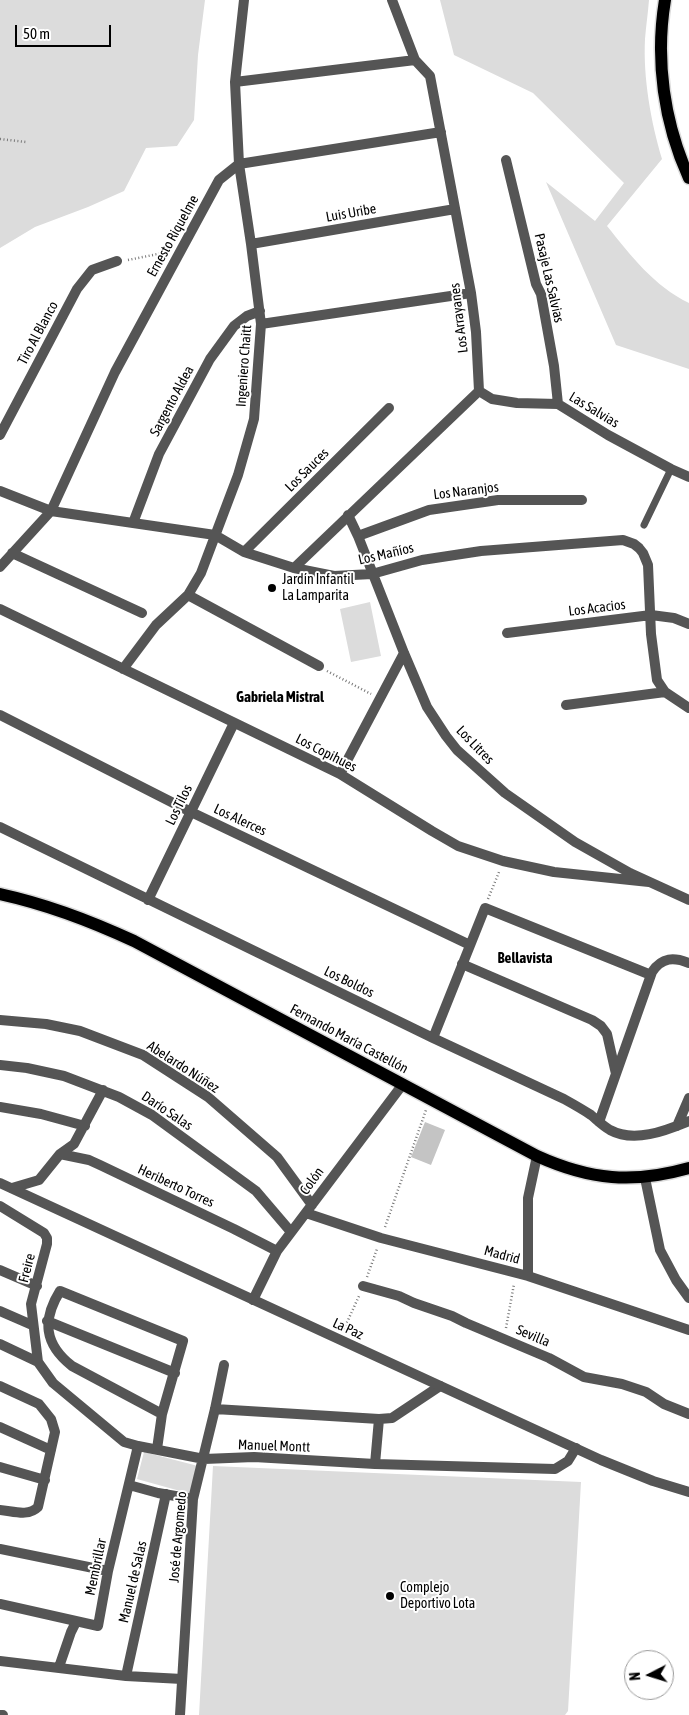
<!DOCTYPE html>
<html>
<head>
<meta charset="utf-8">
<style>
	body { margin:0 }
	#map { position:relative; width:689px; height:1715px; overflow:hidden; background:#fff; font-family:"Asap Condensed",sans-serif }
	canvas { display:block }
	.north { position:absolute; left:624px; top:1650px; width:50px; height:50px; box-sizing:border-box; background:#fff; border:1px solid #999; border-radius:50%; rotate:265deg; font-size:14px; font-weight:700; line-height:20px; text-align:center; color:#000 }
	.north::after { content:''; display:block; margin:auto; width:18px; height:22px; background:#000; clip-path:polygon(50% 0,100% 100%,50% 72%,0 100%) }
	.scale { position:absolute; left:15px; top:25px; width:96px; height:22px; box-sizing:border-box; border:2px solid #000; border-top:0; padding-left:6px; font-size:15px; line-height:18px; white-space:nowrap; color:#000; -webkit-text-stroke:4px #fff; paint-order:stroke }
</style>
</head>
<body>
<div id="map">
<canvas width="689" height="1715"></canvas>
<div class="north">N</div>
<div class="scale">50 m</div>
</div>
<script>
const ctx = document.querySelector('canvas').getContext('2d');
ctx.lineJoin = 'round';
function fill(path, color) {
  ctx.fillStyle = color;
  ctx.fill(path, 'evenodd');
}
function trace(path, color, width, dash) {
  ctx.strokeStyle = color;
  ctx.lineWidth = width;
  ctx.lineCap = dash ? 'butt' : 'round';
  ctx.setLineDash(dash || []);
  ctx.stroke(path);
}
function write(font, color, halo, rows, align = 'center') {
  ctx.font = font + ' "Asap Condensed",sans-serif';
  ctx.lineWidth = 4;
  ctx.setLineDash([]);
  ctx.textBaseline = 'middle';
  ctx.strokeStyle = halo;
  ctx.fillStyle = color;
  for (const [text, x, y, turn = 0] of rows) {
    ctx.save();
    ctx.translate(x, y);
    ctx.rotate((+turn || 0) * Math.PI / 180);
    ctx.textAlign = isNaN(turn) ? turn : align;
    if (halo) ctx.strokeText(text, 0, 0);
    ctx.fillText(text, 0, 0);
    ctx.restore();
  }
}
fill(new Path2D(`
	M0 0H205L198 55 194 120 177 146 146 148 124 191 88 207 35 227 0 248Z
	M440 0H649C648 13 646 26 645 39 643 78 651 122 662 159L607 226C631 256 654 286 689 303V369L616 345 546 182 595 221 624 183 533 93 454 55Z
	M370 602 381 656 351 662 340 609Z
	M144 1452 198 1466 191 1494 137 1479Z
	M213 1466 581 1482 568 1711 565 1715H199Z`), '#dcdcdc');
fill(new Path2D(`
	M425 1122 445 1130 431 1165 411 1157Z`), '#c4c4c4');
const primary = new Path2D(`
	M665 0C655 60 664 123 689 178
	M0 894C46 904 91 921 134 941L537 1156C590 1180 633 1184 689 1168`);
trace(primary, '#dbdbdb', 15);
trace(new Path2D(`
	M0 139 26 142
	M128 260 168 252
	M327 671 371 694
	M488 899 499 872
	M385 1227 426 1110
	M367 1277 377 1249
	M506 1328 514 1284
	M344 1329 359 1296`), '#777', 2.5, [1, 2.5]);
trace(new Path2D(`
	M644 525 671 469`), '#555', 7);
trace(new Path2D(`
	M235 82 415 60
	M506 160 536 284 541 294 554 366 558 404
	M251 244 455 209
	M261 324 471 293
	M479 391 492 399 517 403 558 404 608 435 671 469 689 477
	M0 435 77 289 92 270 117 261
	M0 491 51 511 215 535 244 552 294 568 334 576 372 574 422 560 481 551 623 540 634 544 639 548 643 553 648 565 651 634 657 680 665 692 689 708
	M348 515 358 536 404 653 427 707 446 736 457 750 505 793 575 842 630 873 689 900
	M133 523 159 454 210 359 234 326 247 316 260 311
	M358 536 429 510 498 500H582
	M244 552 389 408
	M12 553 142 613
	M0 567 51 511 115 372 219 180 239 164 441 132
	M294 568 479 391 476 332 471 293 430 76 415 60 392 0
	M188 595 319 666
	M0 609 340 774 432 831 458 846 503 861 554 872 649 882
	M507 633 651 615 674 618 689 624
	M123 669 156 625 188 595 201 573 238 475 254 419 261 324 251 244 239 164 235 82 244 0
	M566 705 665 692
	M0 715 191 812 470 945
	M340 774 404 653
	M0 827 433 1038 564 1099C573 1104 582 1109 591 1115 597 1120 603 1126 610 1130 634 1143 665 1131 689 1121
	M148 900 234 723
	M462 964 592 1020 601 1026 607 1034 616 1074
	M0 1020 46 1024 80 1031 143 1055 208 1097 277 1157 312 1205
	M433 1038 485 908 651 975
	M0 1065 27 1068 64 1076 119 1097 152 1115 256 1191 291 1232
	M0 1107 41 1114 85 1126
	M599 1122 652 972C662 957 674 957 689 963
	M677 1126 689 1098
	M60 1154 89 1160 100 1165 234 1229 277 1251
	M645 1178 660 1250 676 1280 689 1298
	M12 1188 39 1180 60 1154 74 1144 103 1090
	M0 1206 44 1233 47 1238V1244L31 1304 38 1362
	M306 1213 381 1238 528 1276 689 1330
	M0 1270 37 1286
	M528 1276V1198L537 1156
	M363 1286 399 1296 414 1303 452 1316 466 1323 549 1358 584 1377 622 1384 646 1392 664 1404 689 1414
	M253 1300 277 1251 403 1084
	M0 1311 32 1325
	M47 1321 175 1373
	M0 1344 38 1362 53 1383 124 1442 138 1446 204 1459 254 1457 375 1464 555 1469 568 1461 576 1448
	M0 1386 39 1404 51 1419 55 1432 38 1507C28 1517 13 1511 0 1510
	M215 1409 379 1419 392 1418 440 1386
	M0 1427 51 1450
	M157 1449 162 1414 183 1341 60 1291C42 1320 44 1344 72 1366L162 1414
	M375 1464 379 1419
	M0 1467 45 1480
	M129 1485 158 1493 193 1499
	M0 1549 108 1571
	M0 1604 98 1626 108 1571 138 1446
	M0 1661 126 1676 182 1679
	M59 1667 71 1632 76 1622
	M126 1676 166 1494
	M0 1715H3
	M180 1715 193 1499 215 1409 224 1365`), '#555', 10);
trace(new Path2D(`
	M0 1183 601 1460 653 1481 689 1492`), '#555', 10);
trace(primary, '#000', 12);
for (const [x, y, r, color] of [
	[272,588,5,"#000"],
	[390,1596,5,"#000"]
]) {
  const dot = new Path2D();
  dot.arc(x, y, r, 0, 2 * Math.PI);
  ctx.fillStyle = color;
  ctx.fill(dot);
  trace(dot, '#fff', 2);
}
write('14px', '#000', '#fff', [
	["Luis Uribe",351,213,-10],
	["Ernesto Riquelme",173,236,-61],
	["Pasaje Las Salvias",549,278,77],
	["Los Arrayanes",459,318,-97],
	["Tiro Al Blanco",38,333,-62],
	["Ingeniero Chaitt",244,366,-86],
	["Sargento Aldea",172,401,-62],
	["Las Salvias",594,410,31],
	["Los Sauces",307,470,-45],
	["Los Naranjos",466,491,-7],
	["Los Mañíos",386,554,-13],
	["Los Acacios",597,608,-7],
	["Los Litres",475,745,46],
	["Los Copihues",326,753,27],
	["Los Tilos",179,805,-64],
	["Los Alerces",240,820,25],
	["Los Boldos",349,982,26],
	["Fernando María Castellón",349,1039,28],
	["Abelardo Núñez",183,1067,33],
	["Darío Salas",167,1111,34],
	["Colón",312,1181,-54],
	["Heriberto Torres",176,1186,25],
	["Madrid",502,1255,15],
	["Freire",27,1268,-75],
	["La Paz",348,1329,25],
	["Sevilla",533,1336,23],
	["Manuel Montt",274,1446,2],
	["José de Argomedo",178,1537,-85],
	["Membrillar",96,1567,-78],
	["Manuel de Salas",133,1582,-77]
]);
write('14px', '#000', '#fff', [
	["Jardín Infantil",282,580],
	["La Lamparita",282,596],
	["Complejo",400,1588],
	["Deportivo Lota",400,1604]
], 'left');
write('bold 15px', '#000', '#fff', [
	["Gabriela Mistral",280,697],
	["Bellavista",525,958]
]);
</script>
</body>
</html>
